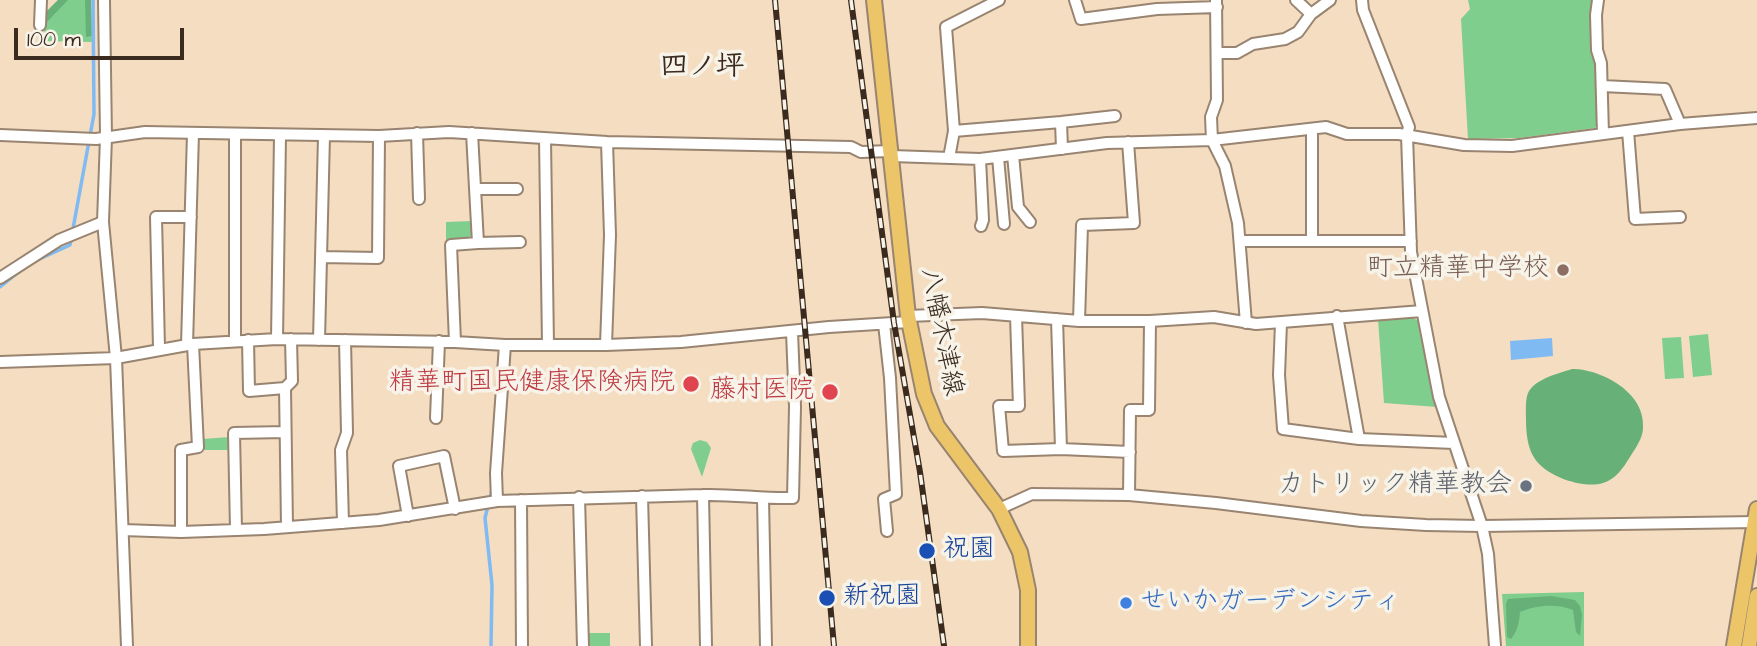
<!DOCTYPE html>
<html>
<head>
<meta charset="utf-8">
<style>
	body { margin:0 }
	#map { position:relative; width:1757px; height:646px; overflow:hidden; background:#f4ddc1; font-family:"Architects Daughter",sans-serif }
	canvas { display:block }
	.scale { position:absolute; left:14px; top:28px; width:170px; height:32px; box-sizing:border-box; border:4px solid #3b2a1e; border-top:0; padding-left:9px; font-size:21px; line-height:24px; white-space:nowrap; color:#3b2a1e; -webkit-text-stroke:5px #f7f3e8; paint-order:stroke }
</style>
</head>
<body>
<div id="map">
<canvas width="1757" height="646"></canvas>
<div class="scale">100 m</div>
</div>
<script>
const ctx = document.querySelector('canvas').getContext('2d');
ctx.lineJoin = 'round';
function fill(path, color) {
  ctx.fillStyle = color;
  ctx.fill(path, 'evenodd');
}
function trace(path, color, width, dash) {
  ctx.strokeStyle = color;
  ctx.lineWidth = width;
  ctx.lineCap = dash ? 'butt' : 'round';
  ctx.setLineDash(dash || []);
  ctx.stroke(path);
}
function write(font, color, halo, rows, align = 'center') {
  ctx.font = font + ' "Architects Daughter","Klee One",sans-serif';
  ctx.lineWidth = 7;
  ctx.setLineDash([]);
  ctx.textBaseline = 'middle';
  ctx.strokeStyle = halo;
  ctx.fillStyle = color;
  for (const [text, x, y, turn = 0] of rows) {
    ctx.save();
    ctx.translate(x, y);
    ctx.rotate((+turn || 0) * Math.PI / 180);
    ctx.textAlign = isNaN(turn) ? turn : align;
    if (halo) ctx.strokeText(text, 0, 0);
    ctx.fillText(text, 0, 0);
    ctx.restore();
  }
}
fill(new Path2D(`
	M58 0H91L92 42 44 41 45 13Z
	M1468 0H1593L1597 125 1595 128 1519 138 1468 139 1461 19 1470 9Z
	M472 221 473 233 468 239 446 240V222Z
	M1411 317 1419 321 1437 407 1384 403 1378 319Z
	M1708 334 1712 375 1693 377 1689 336Z
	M1681 337 1684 378 1665 379 1662 338Z
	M230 437 231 450H203L202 439Z
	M700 440 707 442 711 448 702 477 691 449 693 443Z
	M1584 592V646H1506L1502 594Z
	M587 633H610V646H588Z`), '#7fce8d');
fill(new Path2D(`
	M58 0H68L45 24V13Z
	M85 0H91L92 36 86 37Z
	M1572 369C1602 369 1646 393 1643 428 1643 438 1635 449 1630 457 1623 468 1616 479 1603 483 1584 489 1547 477 1535 459 1527 448 1526 431 1526 418 1526 410 1525 398 1529 391 1538 378 1557 374 1572 369Z
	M1551 596 1575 600 1580 606 1582 615 1580 636 1576 632 1573 610C1558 603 1535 605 1520 612 1519 623 1518 630 1511 639L1507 637 1506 604 1508 599Z`), '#67b178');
fill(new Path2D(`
	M1552 338 1553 356 1511 360 1510 341Z`), '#7fbbf2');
trace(new Path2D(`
	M33 262 70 245 94 114 93 0
	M0 287 21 270
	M491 646 492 585 485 518 492 490`), '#7fbbf2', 3.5);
const minor = new Path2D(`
	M104 0 106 137 103 222 116 358 127 646
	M1075 0 1081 19 1157 9 1217 7
	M1216 0 1217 100 1211 117 1212 140 1225 166 1238 223 1246 323
	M1296 0 1311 14
	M1362 0 1363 10 1409 127 1407 135 1411 252 1439 397 1482 526 1488 554 1495 646
	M1598 0 1596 15 1597 50 1601 63 1603 134
	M40 25 41 0
	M1218 53H1237L1253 44 1285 39 1298 32 1311 14 1330 0
	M1602 86 1665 89 1680 124
	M1061 122 1062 149
	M1312 129V241
	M954 131 1061 122 1115 116
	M1628 131 1635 219 1680 217
	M417 133 419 199
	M0 135 96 139 145 132 379 136 449 132 607 142 851 147 861 152 891 151
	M545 139 548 345
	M1013 155 1018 207 1030 222
	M892 156 980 159 1107 143 1212 140 1326 127 1347 134H1399L1464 145 1512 146 1680 124 1757 118
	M998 157 1004 224
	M949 158 954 131 946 27 999 0
	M980 159 983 220 981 226
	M476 189H517
	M1241 241H1411
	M478 243 520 242
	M321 257 378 258 379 136
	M0 278 59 240 103 222
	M908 316 982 313 1079 321H1150L1214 317 1256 324 1422 311
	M1016 316 1019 406H999L1003 451 1061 449 1130 452
	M1337 316 1359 439
	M1057 319 1061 449
	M1079 321 1082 225 1134 223 1128 142
	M1281 323 1279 375 1283 429 1359 439 1454 443
	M884 324 890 378 896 494 884 499 887 531
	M277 339 280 136
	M248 340 249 391 285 388
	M319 340 324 136
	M235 341V135
	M455 342 451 245 478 243 472 133
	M187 345 193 133
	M606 345 610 235 607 142
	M159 348 156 217H191
	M0 362 116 358 193 344 277 339 455 342 505 345H606L681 342 829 327 909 322
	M436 418 439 341
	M703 495C733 494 763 499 793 498L795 407 792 332
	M1129 495 1130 410H1149L1150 321
	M642 496 646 646
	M579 497 583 646
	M763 499 766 646
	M521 500 522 646
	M497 501 496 473 505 345
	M999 509 1032 494 1129 495 1216 503 1361 521 1426 525 1482 526 1757 522
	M408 516 399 466 444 456 455 509
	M343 523 341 450 347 433 345 340
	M287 527 285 388 292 381 291 339
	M123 530 181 532 264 529 379 520 497 501 703 495 706 646
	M236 530 234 433 285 432
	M181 532V450L198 447 193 344`);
const major = new Path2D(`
	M874 0 908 316 924 394 937 426 999 509 1020 552 1028 590V646
	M1734 646 1757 509
	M1749 646 1757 596`);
trace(minor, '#988470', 14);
trace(major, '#988470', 18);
trace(minor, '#fff', 10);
trace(major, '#edc569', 14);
const rail = new Path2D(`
	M775 0 834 646
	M851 0 894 323 920 472 944 646`);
trace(rail, '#3b2a1e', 6);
trace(rail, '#f7f3e8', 3.5, [10]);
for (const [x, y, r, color] of [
	[1563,270,7,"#8d6e63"],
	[691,384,9,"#e0444e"],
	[830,392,9,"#e0444e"],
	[1526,486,7,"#6b7280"],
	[927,551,9,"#1a4fb4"],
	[827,598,9,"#1a4fb4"],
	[1126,603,7,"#3f7fe0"]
]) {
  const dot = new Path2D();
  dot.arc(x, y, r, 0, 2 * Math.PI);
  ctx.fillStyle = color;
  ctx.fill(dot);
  trace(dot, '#f7f3e8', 2.5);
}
write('26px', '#785e54', '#f7f3e8', [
	["町立精華中学校",1549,270]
], 'right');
write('26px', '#3b2a1e', '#f7f3e8', [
	["八幡木津線",940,332,79]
]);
write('26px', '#be3a42', '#f7f3e8', [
	["精華町国民健康保険病院",675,384],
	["藤村医院",814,392]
], 'right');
write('26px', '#5b616d', '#f7f3e8', [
	["カトリック精華教会",1512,486]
], 'right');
write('26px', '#164399', '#f7f3e8', [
	["祝園",943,551],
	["新祝園",843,598]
], 'left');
write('26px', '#366cbe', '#f7f3e8', [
	["せいかガーデンシティ",1140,603]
], 'left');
write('bold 28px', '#3b2a1e', '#f7f3e8', [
	["四ノ坪",702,68]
]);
</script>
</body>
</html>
